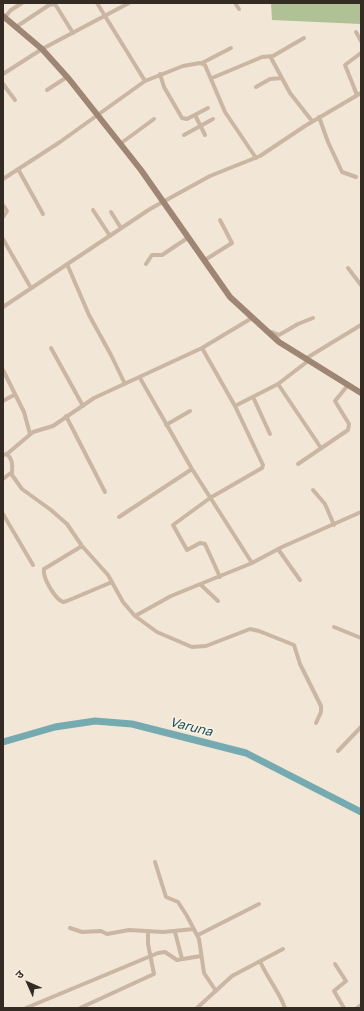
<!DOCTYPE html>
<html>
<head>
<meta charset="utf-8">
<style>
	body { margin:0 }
	#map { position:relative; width:364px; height:1011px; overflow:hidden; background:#f2e6d7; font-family:"Golos Text","Noto Sans Devanagari",sans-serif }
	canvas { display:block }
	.frame { position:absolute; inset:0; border:4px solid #352b25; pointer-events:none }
	.north { position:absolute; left:8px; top:963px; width:40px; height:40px; -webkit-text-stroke:3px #faf0e3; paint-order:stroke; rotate:315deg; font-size:11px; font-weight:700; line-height:16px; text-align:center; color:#352b25 }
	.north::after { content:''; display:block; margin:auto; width:14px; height:18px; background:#352b25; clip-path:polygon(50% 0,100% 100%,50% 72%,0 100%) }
</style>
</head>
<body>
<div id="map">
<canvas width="364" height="1011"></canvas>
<div class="frame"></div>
<div class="north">उ</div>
</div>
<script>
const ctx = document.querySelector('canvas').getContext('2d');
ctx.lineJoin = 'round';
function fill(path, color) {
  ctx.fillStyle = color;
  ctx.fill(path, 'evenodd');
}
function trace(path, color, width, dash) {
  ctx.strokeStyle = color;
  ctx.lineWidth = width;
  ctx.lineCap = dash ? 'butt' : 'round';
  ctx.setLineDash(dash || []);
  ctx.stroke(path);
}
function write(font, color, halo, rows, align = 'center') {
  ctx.font = font + ' "Golos Text",sans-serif';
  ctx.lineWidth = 3.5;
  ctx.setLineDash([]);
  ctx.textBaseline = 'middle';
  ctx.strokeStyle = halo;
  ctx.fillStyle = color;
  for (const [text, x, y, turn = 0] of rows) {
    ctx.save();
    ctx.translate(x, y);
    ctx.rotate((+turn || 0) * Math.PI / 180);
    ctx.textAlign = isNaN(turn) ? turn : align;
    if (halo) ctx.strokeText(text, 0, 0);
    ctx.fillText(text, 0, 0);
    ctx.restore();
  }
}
fill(new Path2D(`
	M271 3H361V24L272 20Z`), '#b1c196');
trace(new Path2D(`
	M3 742 55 727 95 721 132 724 246 753 361 812`), '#75abb0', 7);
trace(new Path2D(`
	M97 3 145 81
	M235 3 239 9
	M5 17 11 10 22 3
	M16 27 49 5 55 4 73 33
	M356 32 361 41
	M270 56 290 93 312 121
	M202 63 231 48
	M3 74 42 49 129 3
	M160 74 164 87 182 118 187 119 208 108
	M212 78 262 57 273 56 304 38
	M3 84 15 100
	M256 87 270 79 282 78
	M47 90 67 77
	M357 95 345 65 361 53
	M195 115 205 135
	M319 117 328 142 342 172 356 177
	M184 135 213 119
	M120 144 154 119
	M18 169 43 214
	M3 179 60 142 145 81 183 66 200 63 205 65 225 112 256 158
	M3 205 7 211 3 217
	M93 210 110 236
	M111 212 121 228
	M3 239 31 288
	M205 260 232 243 220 220
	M67 264 89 315 111 355 125 384
	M146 264 152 255H162L189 237
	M348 268 361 285
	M3 307 150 209 210 176 260 156 305 126 361 93
	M272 332 279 335 298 324 313 318
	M51 348 83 406
	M202 348 235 406 263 465 262 468 210 498 173 525 187 550 200 543 205 544 220 577
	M305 359 361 325
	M3 370 24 412 30 434
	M140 378 192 469 252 563
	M278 384 321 448
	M253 397 270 434
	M3 401 14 395
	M235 406 278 384 308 361
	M66 416 105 492
	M166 425 190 411
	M7 454 33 432 53 426 94 398 202 348 252 318
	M3 455 7 454C14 461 12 467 12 475L22 489 51 510 67 524 82 546 108 575 123 602 135 616 157 632 192 647 206 646 250 629 259 631 294 645 300 664 321 706V712L316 723
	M298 464 348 430 349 424 335 401 348 385
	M3 479 12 472
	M313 490 325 504 334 525
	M3 514 33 565
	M119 517 192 469
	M82 546 44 569C42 577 55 599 63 602L67 601 112 582
	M278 549 300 580
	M201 585 218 601
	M135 616 171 596 252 563 282 547 361 512
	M334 627 361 638
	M338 751 361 727
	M155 862 166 897 178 902 187 916 199 939 204 973 216 991
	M70 928 82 932 101 931 107 934 129 930 163 932 194 929
	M175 932 182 959
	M198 935 259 904
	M260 961C267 978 279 991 285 1008
	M335 964 346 981 334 991 344 1008
	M26 1008 158 953 165 952 177 960 201 956
	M80 1008 154 974 148 944V932
	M197 1008 232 976 283 949
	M357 1008 361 1005`), '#cab6a3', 4);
trace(new Path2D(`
	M3 16 42 49 69 79 141 170 230 297 279 342 361 393`), '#9e8574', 6);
write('italic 13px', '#195158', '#faf0e3', [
	["Varuna",191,727,14]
]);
</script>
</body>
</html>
